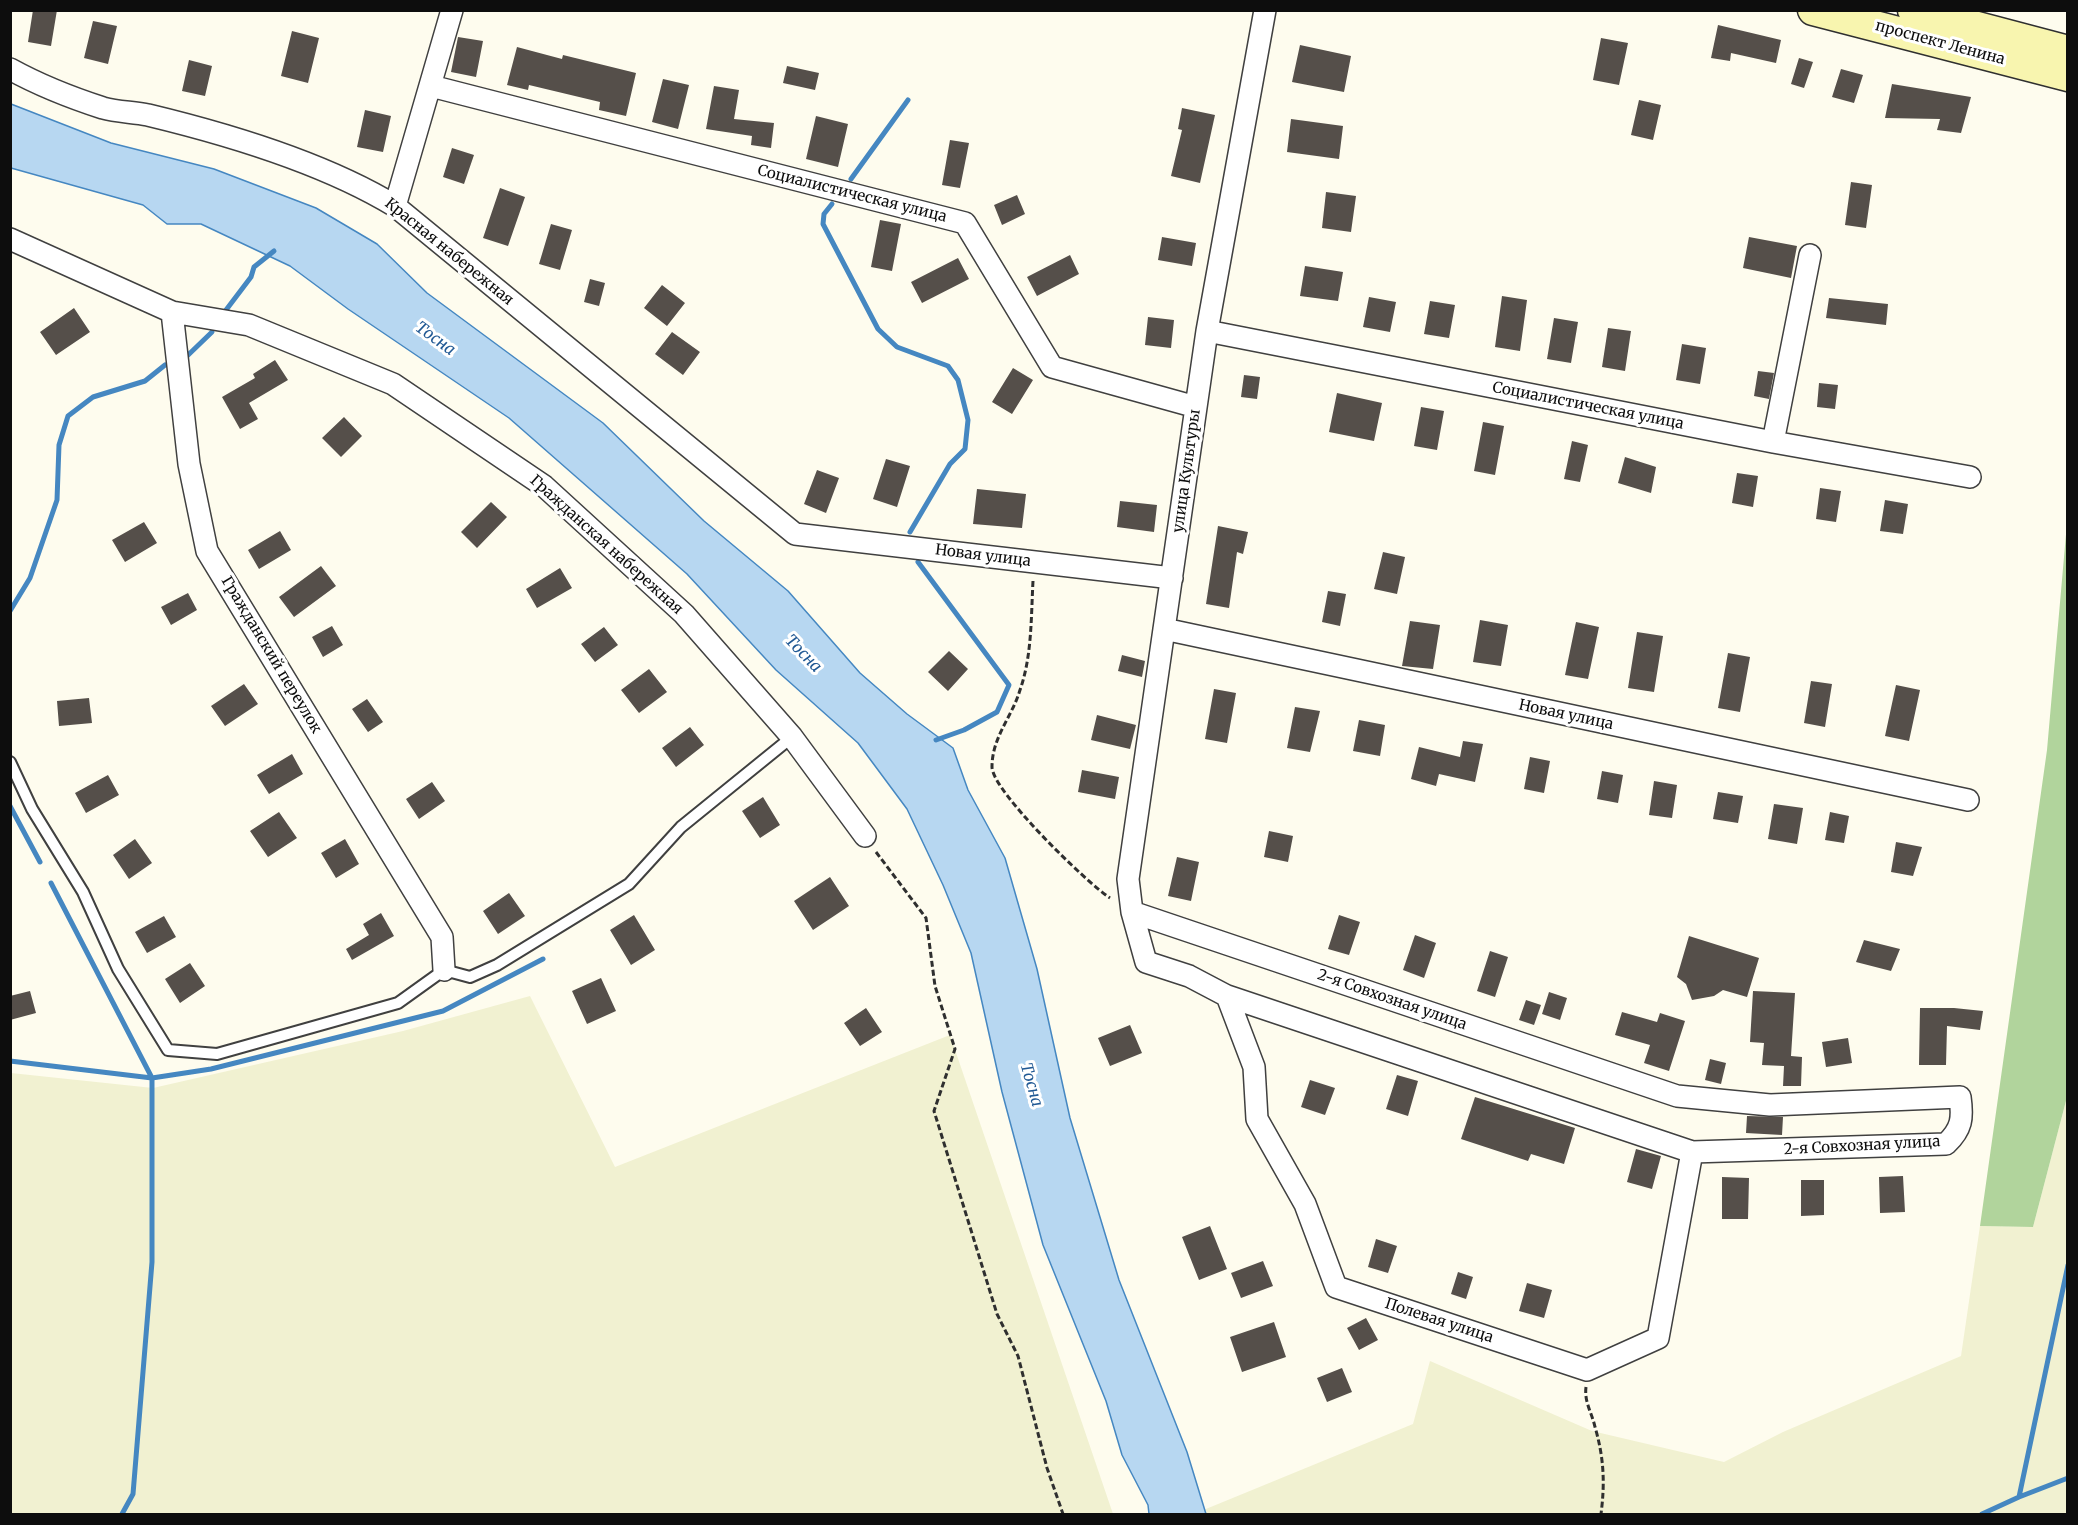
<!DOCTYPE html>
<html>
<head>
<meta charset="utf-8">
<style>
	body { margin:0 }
	#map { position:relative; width:2078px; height:1525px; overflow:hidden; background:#fefcee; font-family:Merriweather,serif }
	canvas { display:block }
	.frame { position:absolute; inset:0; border:12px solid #0d0d0d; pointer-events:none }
</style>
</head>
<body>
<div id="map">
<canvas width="2078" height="1525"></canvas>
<div class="frame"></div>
</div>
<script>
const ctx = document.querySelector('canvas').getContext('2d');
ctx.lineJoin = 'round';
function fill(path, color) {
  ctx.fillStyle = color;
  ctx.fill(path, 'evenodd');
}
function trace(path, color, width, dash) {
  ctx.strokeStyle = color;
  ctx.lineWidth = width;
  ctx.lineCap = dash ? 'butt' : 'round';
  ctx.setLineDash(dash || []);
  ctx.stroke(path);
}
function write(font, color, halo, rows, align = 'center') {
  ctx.font = font + ' Merriweather,serif';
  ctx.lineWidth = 6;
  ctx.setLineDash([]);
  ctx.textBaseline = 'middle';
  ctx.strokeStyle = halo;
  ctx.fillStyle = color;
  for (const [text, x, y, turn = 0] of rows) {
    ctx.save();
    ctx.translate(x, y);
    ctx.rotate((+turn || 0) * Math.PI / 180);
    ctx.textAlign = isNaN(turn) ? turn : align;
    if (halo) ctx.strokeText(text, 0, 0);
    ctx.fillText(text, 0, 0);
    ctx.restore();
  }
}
fill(new Path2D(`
	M530 996 615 1167 950 1035 1113 1514H11V1073L153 1088 403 1031Z
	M2067 1097V1514H1202L1201 1511 1413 1424 1430 1361 1592 1431 1724 1462 1783 1432 1961 1356 1980 1226 2033 1227Z`), '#f1f1d1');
fill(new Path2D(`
	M2067 523V1097L2033 1227 1980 1226 2047 750Z`), '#b1d49c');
const water = new Path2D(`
	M11 104 111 143 214 169 316 208 377 244 427 293 603 423 704 521 788 591 860 673 907 714 953 748 968 790 1005 858 1037 969 1070 1118 1119 1280 1187 1452 1206 1514H1149L1148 1505 1122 1455 1106 1401 1043 1245 1002 1092 971 953 943 885 907 809 858 743 776 670 687 574 509 418 348 309 290 266 201 224H167L143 205 11 168Z`);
fill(water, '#b7d7f1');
trace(water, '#4587c1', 1.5);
trace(new Path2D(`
	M851 179 908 100
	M832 204 824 214 823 224 878 329 897 347 948 366 958 380 968 420 965 449 950 464 910 532
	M223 314 251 277 254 267 274 251
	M185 358 212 332
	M918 562 1009 685 997 712 964 730 936 740
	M10 611 30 578 57 500 59 445 68 416 93 397 145 381 165 365
	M10 806 40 862
	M51 883 152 1078V1262L133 1494 122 1514
	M10 1061 152 1078 211 1069 443 1011 543 959
	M2068 1265 2019 1497 2068 1478
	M1982 1514 2019 1497`), '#4587c1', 5);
fill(new Path2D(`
	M33 10H57L51 46 28 42Z
	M93 21 117 26 108 64 84 58Z
	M1718 25 1781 40 1776 63 1731 53 1730 61 1711 58Z
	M292 31 319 38 308 83 281 76Z
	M458 37 483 41 476 77 451 72Z
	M1601 38 1628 43 1619 85 1593 80Z
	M1300 45 1351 56 1344 92 1292 82Z
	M517 47 562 59 563 55 636 73 626 116 599 110 600 102 529 85 528 90 507 85Z
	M1799 58 1813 62 1804 88 1791 84Z
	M189 60 212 66 205 96 182 91Z
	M787 66 819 73 815 90 783 83Z
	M1841 69 1863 75 1854 103 1832 97Z
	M663 79 689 85 678 129 652 122Z
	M1892 84 1971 97 1961 133 1937 130 1940 119 1885 118Z
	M714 86 739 90 734 119 774 123 771 148 751 145 752 136 706 129Z
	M1639 100 1661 105 1653 140 1631 135Z
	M1182 108 1215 115 1200 183 1171 176 1182 130 1178 129Z
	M365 110 391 116 383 152 357 147Z
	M816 116 848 124 838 167 806 159Z
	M1291 119 1343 126 1339 159 1287 152Z
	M950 140 969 143 960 188 942 185Z
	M452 148 474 155 464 184 443 177Z
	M1851 182 1872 185 1866 228 1845 225Z
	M500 188 525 197 508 246 483 238Z
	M1326 192 1356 196 1351 232 1322 228Z
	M1017 195 1025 214 1002 225 994 205Z
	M880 220 901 224 892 271 871 267Z
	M551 224 572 230 560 270 539 264Z
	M1162 237 1196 243 1192 266 1158 260Z
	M1749 237 1797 246 1791 278 1743 268Z
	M1070 255 1079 274 1037 296 1027 277Z
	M958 258 969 279 922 303 911 282Z
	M1305 266 1343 272 1338 301 1300 296Z
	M590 279 605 283 599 306 584 302Z
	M662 285 685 303 667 326 644 308Z
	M1502 296 1527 300 1520 351 1495 347Z
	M1369 297 1396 302 1390 332 1363 327Z
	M1829 298 1888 304 1886 325 1826 318Z
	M1430 301 1455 305 1449 338 1424 334Z
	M74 308 90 332 56 355 40 332Z
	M1148 317 1174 320 1171 348 1145 345Z
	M1554 318 1578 322 1571 363 1547 359Z
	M1608 328 1631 331 1625 371 1602 367Z
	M672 332 700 352 683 375 655 354Z
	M1682 344 1706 348 1700 384 1676 380Z
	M275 360 288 380 249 403 258 419 240 429 222 397 255 378 253 374Z
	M1013 368 1033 380 1012 414 992 402Z
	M1758 371 1774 373 1769 399 1754 396Z
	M1244 375 1260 377 1257 399 1241 397Z
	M1819 383 1838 385 1835 409 1817 407Z
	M1337 393 1382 403 1374 441 1329 432Z
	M1421 407 1444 411 1437 450 1414 446Z
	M344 417 362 436 341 457 322 438Z
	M1483 422 1504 426 1495 475 1474 471Z
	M1572 441 1588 445 1580 482 1564 479Z
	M1625 457 1656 467 1651 493 1618 483Z
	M886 459 910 466 897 507 873 499Z
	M817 470 839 478 826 513 804 504Z
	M1737 473 1758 476 1753 507 1732 503Z
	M1820 488 1841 491 1836 522 1816 519Z
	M977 489 1026 494 1022 528 973 524Z
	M1885 500 1908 504 1903 534 1880 531Z
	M1120 501 1157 505 1154 532 1117 527Z
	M491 502 507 517 477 548 461 532Z
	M144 522 157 543 125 562 112 540Z
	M1218 526 1248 532 1243 554 1237 552 1229 608 1206 604Z
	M280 531 291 550 259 569 248 550Z
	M1383 552 1405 557 1397 594 1374 589Z
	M321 566 336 586 294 617 279 597Z
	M560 568 572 588 537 608 526 589Z
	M1328 591 1346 594 1340 626 1322 622Z
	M188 593 197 610 171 625 161 607Z
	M1480 620 1508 625 1501 666 1473 662Z
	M1410 621 1440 625 1433 669 1402 666Z
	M1576 622 1599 627 1588 679 1565 675Z
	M332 626 343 645 323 657 312 637Z
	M604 627 618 645 595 662 581 644Z
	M1637 632 1663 636 1654 692 1628 688Z
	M949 651 968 669 948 691 928 672Z
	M1728 653 1750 657 1740 712 1718 708Z
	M1122 655 1145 661 1142 677 1118 671Z
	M649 669 667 692 639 713 621 690Z
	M1811 681 1832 684 1825 727 1804 723Z
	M244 684 258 704 225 726 211 706Z
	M1896 685 1920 690 1909 741 1885 736Z
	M1214 689 1236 693 1227 743 1205 739Z
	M89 698 92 723 59 726 57 701Z
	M367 699 383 722 368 732 352 709Z
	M1295 707 1320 711 1310 752 1287 748Z
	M1097 715 1136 725 1130 749 1091 740Z
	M1359 720 1385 725 1380 756 1353 751Z
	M690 727 704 745 676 767 662 748Z
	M1463 741 1483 744 1475 782 1439 774 1436 786 1411 779 1419 747 1460 757Z
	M292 754 303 774 269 794 257 775Z
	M1530 757 1550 761 1544 793 1524 789Z
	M1082 770 1119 777 1115 799 1078 792Z
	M1602 771 1623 775 1618 803 1597 799Z
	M108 775 119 795 86 813 75 793Z
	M1654 781 1677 785 1672 818 1649 815Z
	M432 782 445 801 419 819 406 799Z
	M1718 792 1743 796 1738 823 1713 819Z
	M763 797 780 825 760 838 742 811Z
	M1774 804 1803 808 1797 844 1768 839Z
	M279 812 297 838 268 857 250 831Z
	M1830 812 1849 816 1844 843 1825 840Z
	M1269 831 1293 836 1288 862 1264 857Z
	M135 839 152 863 129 879 113 855Z
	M345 839 359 864 336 878 321 853Z
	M1896 842 1922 847 1913 876 1891 872Z
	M1177 857 1199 862 1191 901 1168 896Z
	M830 877 849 906 813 930 794 901Z
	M509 893 525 916 498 934 483 911Z
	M381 913 394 936 352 960 346 949 369 935 363 924Z
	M634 915 655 950 631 965 610 930Z
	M1339 915 1360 922 1349 955 1328 949Z
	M164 916 176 937 147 953 135 932Z
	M1415 935 1436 943 1424 978 1403 970Z
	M1689 936 1759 958 1747 997 1723 990 1714 996 1692 1000 1686 984 1677 977Z
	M1864 940 1900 949 1891 971 1856 962Z
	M1490 951 1508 957 1495 997 1477 991Z
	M190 963 205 986 180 1003 165 979Z
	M601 978 616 1011 587 1024 572 991Z
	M30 991 36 1013 10 1020V996Z
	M1753 991 1795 993 1791 1056 1802 1057 1801 1086H1783L1784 1066 1762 1065 1764 1043 1750 1042Z
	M1549 992 1567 998 1560 1020 1542 1014Z
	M1526 1000 1541 1005 1534 1025 1519 1020Z
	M866 1008 882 1032 860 1046 844 1023Z
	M1920 1008H1954L1983 1011 1980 1030 1947 1026 1946 1065H1919Z
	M1622 1012 1657 1022 1660 1013 1685 1021 1669 1071 1644 1063 1650 1045 1615 1035Z
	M1130 1025 1142 1053 1110 1066 1098 1038Z
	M1848 1038 1852 1063 1826 1067 1822 1042Z
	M1710 1059 1726 1063 1721 1084 1705 1080Z
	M1397 1075 1418 1081 1408 1116 1386 1109Z
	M1310 1080 1335 1088 1325 1115 1301 1107Z
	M1475 1097 1575 1128 1564 1164 1531 1154 1528 1161 1461 1139Z
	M1747 1116 1783 1117 1782 1135 1746 1133Z
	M1636 1149 1661 1156 1652 1189 1627 1182Z
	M1903 1176 1905 1212 1880 1213 1879 1177Z
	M1722 1177 1749 1178 1748 1219H1722Z
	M1801 1180H1824V1215L1801 1216Z
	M1210 1226 1227 1269 1199 1280 1182 1237Z
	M1376 1239 1397 1246 1388 1273 1368 1267Z
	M1263 1261 1273 1286 1241 1298 1231 1273Z
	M1458 1272 1473 1277 1466 1299 1451 1294Z
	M1527 1283 1552 1290 1544 1318 1519 1311Z
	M1366 1318 1378 1340 1359 1350 1347 1328Z
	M1274 1322 1286 1357 1242 1372 1230 1337Z
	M1342 1368 1352 1392 1327 1402 1317 1378Z`), '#554f4a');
const service = new Path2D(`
	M10 762 32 809 83 892 118 969 168 1050 217 1054 398 1003 444 970 470 977 497 965 629 884 681 827 792 737`);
const minor = new Path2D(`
	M10 69C39 85 72 98 103 108 117 112 133 112 148 115 227 134 326 164 395 206L795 534 1172 578
	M431 86 965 223 1052 367 1196 407
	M395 206 452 10
	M10 239 172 312 249 325 393 384 544 486 684 614 792 737 865 836
	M172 312 189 464 207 551 442 937 444 970
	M1207 331 1773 442 1970 477
	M1773 442 1810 255
	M1164 629 1968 800
	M1132 912 1677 1096 1770 1105 1960 1097C1963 1118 1962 1129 1946 1144L1692 1152 1227 996 1189 976 1146 962 1132 912 1128 879 1207 331 1265 10
	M1227 996 1254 1067 1257 1119 1305 1204 1336 1287 1587 1370 1658 1338 1692 1152`);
const secondary = new Path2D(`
	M1813 10 2068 76
	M1913 10 2068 51`);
trace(service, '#404040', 14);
trace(minor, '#404040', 24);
trace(secondary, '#2f2f2f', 33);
trace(new Path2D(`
	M1033 581C1031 618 1032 656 1020 690 1012 717 992 737 992 767 992 791 1087 883 1110 898
	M876 852 926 918 935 986 955 1049 934 1111 997 1314 1018 1356 1047 1468 1063 1514
	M1586 1387C1584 1402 1592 1413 1595 1427 1604 1458 1605 1483 1601 1514`), '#2f2f2f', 3, [6, 3]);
trace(service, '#fff', 10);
trace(minor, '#fff', 21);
trace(secondary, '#f8f5af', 30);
write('15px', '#0d0d0d', '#fff', [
	["проспект Ленина",1940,43,15],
	["Социалистическая улица",852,194,14],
	["Красная набережная",449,252,39],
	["Социалистическая улица",1588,406,11],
	["улица Культуры",1187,471,-82],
	["Гражданская набережная",606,545,42],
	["Новая улица",983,556,7],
	["Гражданский переулок",271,655,59],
	["Новая улица",1566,715,12],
	["2-я Совхозная улица",1392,1000,19],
	["2-я Совхозная улица",1862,1146,-3],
	["Полевая улица",1439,1321,18]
]);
write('italic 16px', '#215994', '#fff', [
	["Тосна",435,339,36],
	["Тосна",803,654,46],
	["Тосна",1031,1085,74]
]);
</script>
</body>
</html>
